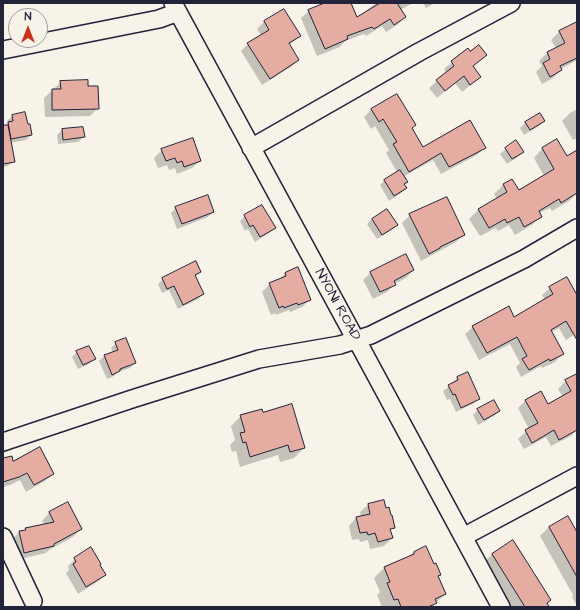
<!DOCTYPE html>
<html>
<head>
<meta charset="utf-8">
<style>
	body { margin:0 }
	#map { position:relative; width:580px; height:610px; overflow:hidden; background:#f7f3e8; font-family:"Architects Daughter",sans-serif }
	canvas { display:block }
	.frame { position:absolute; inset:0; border:4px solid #22223b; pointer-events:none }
	.north { position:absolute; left:8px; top:8px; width:40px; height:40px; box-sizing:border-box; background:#f7f3e8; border:1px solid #a29fa3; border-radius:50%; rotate:0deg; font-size:11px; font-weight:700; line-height:16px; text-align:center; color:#22223b }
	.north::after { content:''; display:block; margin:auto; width:14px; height:18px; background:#c8321e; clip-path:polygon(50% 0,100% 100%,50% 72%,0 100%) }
</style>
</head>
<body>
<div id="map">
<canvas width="580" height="610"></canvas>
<div class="frame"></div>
<div class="north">N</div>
</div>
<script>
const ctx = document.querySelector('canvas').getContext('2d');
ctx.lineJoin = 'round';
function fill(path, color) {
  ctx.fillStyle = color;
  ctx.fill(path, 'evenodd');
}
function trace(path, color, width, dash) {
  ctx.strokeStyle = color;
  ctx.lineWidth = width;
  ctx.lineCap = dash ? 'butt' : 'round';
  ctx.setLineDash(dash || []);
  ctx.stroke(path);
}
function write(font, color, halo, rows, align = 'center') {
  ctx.font = font + ' "Architects Daughter",sans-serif';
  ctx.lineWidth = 3;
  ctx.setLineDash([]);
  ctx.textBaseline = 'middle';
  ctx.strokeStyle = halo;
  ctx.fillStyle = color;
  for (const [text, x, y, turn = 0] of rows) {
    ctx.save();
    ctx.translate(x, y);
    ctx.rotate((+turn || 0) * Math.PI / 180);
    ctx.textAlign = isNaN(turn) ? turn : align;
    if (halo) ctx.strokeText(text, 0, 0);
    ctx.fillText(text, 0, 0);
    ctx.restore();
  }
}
fill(new Path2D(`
	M327 3H350L357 18 376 3H413L400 10 405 17 397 25 386 32 382 26 366 36 364 34 345 41 340 47 317 56 301 18 309 11Z
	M423 3H435L426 8Z
	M284 10 300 36 289 45 298 60 291 67 262 85 241 51 248 44 261 36 257 29 264 22Z
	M575 24 577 29V60L561 69V70L553 78 542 84 536 72 542 66 539 61 547 53 556 48 551 40 559 32Z
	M468 49 470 53 485 55 472 67 480 77 462 92 455 83 437 98 429 88 446 73 444 69Z
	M61 82 87 87 98 108 90 116 45 117 44 98Z
	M372 109 411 129 422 148 485 147 477 155 441 174 433 160 403 177 406 182 404 185 406 188 401 193 389 201 380 185 385 180 397 172 386 153 389 150 375 126 371 129 364 117Z
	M577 109V138L573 140 562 121 570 113Z
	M24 113 27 125 31 135 26 140 10 143 14 161 8 166 3 167V128L8 124 7 121 12 116Z
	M540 114 544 121 539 126 524 135 520 128 525 123Z
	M62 130 84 137 78 142 58 144 57 135Z
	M557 140 567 157 577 164V193L569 201 552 211 550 208 539 213 541 216 532 225 515 235 509 225 498 231 496 228 480 236 469 219 478 210 497 199 494 194 503 185 512 180 518 191 544 176 534 158 542 149Z
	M506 149 523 152 518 157 507 164 500 154Z
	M162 150 200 161 192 168 177 174 175 168 169 170 167 165 158 168 154 158Z
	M261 206 274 228 269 233 255 242 248 229 245 231 240 221 245 216Z
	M176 208 213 212 208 217 177 229 171 213Z
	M410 215 464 234 456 242 421 261 402 223Z
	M372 219 396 225 391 230 377 239 367 224Z
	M413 270 406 278 394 284 387 292 373 299 363 280 370 273Z
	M200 271 195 277 203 294 198 299 178 309 169 290 162 293 158 284 163 279Z
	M285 274 310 300 302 307 290 312 289 310 276 315 275 313 271 315 262 292 270 284 279 280Z
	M550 288 577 333 566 340 559 328 551 332 562 354 555 362 542 368 541 366 521 377 516 367 520 363 510 344 479 360 465 334 473 327 514 318 545 300 542 295Z
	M116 343 135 363 130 368 118 372 114 376 107 379 99 361 104 356 113 353 111 348Z
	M77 352 94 359 89 364 78 369 72 357Z
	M467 373 479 398 474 403 456 412 450 399 447 400 443 391 453 384 452 383 457 378Z
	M577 376V429L571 436 551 446 546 437 524 449 518 439 529 429 518 408 525 401 541 392 548 405 563 397 558 389 566 381Z
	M478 410 499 411 494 416 478 425 473 415Z
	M262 413 304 448 294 458 280 462 278 455 240 467 236 451 232 452 230 445 235 440 231 426 241 416Z
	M3 459 13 463 53 474 45 481 26 492 20 480 10 485 3 487Z
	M383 501 394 527 390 531 392 538 384 546 370 549 368 540 360 542 359 539 352 540 349 526 356 518 361 517 360 512 368 505Z
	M68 503 81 529 73 537 49 550 46 553 16 560 12 540 19 532 24 531 26 529 44 525 42 521 49 513Z
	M549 527 575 532 577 531V603L576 604 572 597 573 595 540 536Z
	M513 541 548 607H509L482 565 492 554Z
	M414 552 437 576 445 594 432 607H382L377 595 380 592 374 578 384 568 409 557Z
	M76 558 99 565 105 575 97 582 78 594 66 573 69 570 68 566Z`), '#0003');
const building = new Path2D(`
	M325 3H351L357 17 380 3H397L406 17 394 25 390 19 374 29 372 27 347 36 348 39 325 49 308 10Z
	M284 9 301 36 289 43 299 60 270 79 247 43 269 30 264 21Z
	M577 22V58L560 66 562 70 550 77 543 63 550 59 547 52 565 43 559 31Z
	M479 45 487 55 473 66 481 77 470 85 464 76 445 91 436 80 454 66 451 61 468 48 470 51Z
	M88 80V86H98L99 109 52 110V89H61L60 81Z
	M397 94 416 125 412 128 423 147 470 120 486 148 449 167 441 153 409 172 393 144 397 142 383 119 379 122 371 109Z
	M25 112 28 124H30L32 135 11 139 8 122 13 121 12 115Z
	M540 113 545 121 530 130 525 122Z
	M3 125H8L15 162 3 164Z
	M83 127 85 137 63 140 62 129Z
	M193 138 201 161 184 167 182 161 177 163 175 158 166 161 161 149Z
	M557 139 567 156 577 150V193L561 203 559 199 539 211 542 217 524 227 519 217 507 223 505 219 489 228 478 209 507 192 503 184 512 179 519 190 554 169 542 148Z
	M516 140 524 152 512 159 505 148Z
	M400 170 408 182 404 184 407 188 394 196 384 180Z
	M208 195 214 212 182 224 175 207Z
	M447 197 465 235 440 247V248L429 254 409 214Z
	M262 205 276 228 260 237 253 225 250 227 244 215Z
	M387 209 398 225 382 235 372 219Z
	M406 254 414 270 394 281 396 285 380 292 370 272Z
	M196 261 201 272 195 275 204 294 183 305 174 286 167 289 162 278Z
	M298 267 311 300 298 305 297 303 284 308 283 306 279 308 269 283 286 276 285 273Z
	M567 277 577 295V340L566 321 551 330 564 354 550 361 549 359 529 370 522 359 527 356 517 337 487 353 472 326 509 306 514 317 553 294 549 287Z
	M126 338 136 363 120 369V371L112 375 104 355 118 350 115 342Z
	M89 346 96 359 83 365 76 351Z
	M468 372 480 399 461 408 455 394 453 395 448 385 458 380 457 377Z
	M577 374V430L559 440 554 430 532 443 525 430 538 423 525 400 541 391 548 404 571 391 565 380Z
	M494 400 500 411 484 420 477 409Z
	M292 404 305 448 290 452 288 445 250 457 246 442 243 443 240 433 245 432 240 415 262 409 263 412Z
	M40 447 54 474 34 485 27 473 19 477 3 482V458L12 456 13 461Z
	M384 500 386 508 389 507 391 515H392L395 528 390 529 393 538 378 542 375 533 368 535 367 532 360 533 356 517 370 514 368 504Z
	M68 502 82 529 54 544V546L24 553 19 531 26 530 25 528 54 522 49 512Z
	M568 516 577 532V577L549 527Z
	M513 540 551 600 547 603 549 607H525L492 554Z
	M426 546 434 564 436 563 441 575 438 576 446 594 435 599 437 603 428 607H401L398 599 394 600 387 583 390 582 384 567 414 554V552Z
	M91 547 101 564 100 565 106 575 86 587 73 564 76 562 74 558Z`);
fill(building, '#e5aca1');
trace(building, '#22223b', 1);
const minor = new Path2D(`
	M173 3 356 340 360 346 501 607
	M3 50 159 19 178 12
	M251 148 419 52 511 3
	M3 442 132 399 259 359 340 345 371 335 524 259 577 228
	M3 537 33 601
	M463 537 577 476`);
trace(minor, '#22223b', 20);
trace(minor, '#f7f3e8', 17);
write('14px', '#22223b', '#f7f3e8', [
	["NYONI ROAD",337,305,61]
]);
</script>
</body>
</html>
